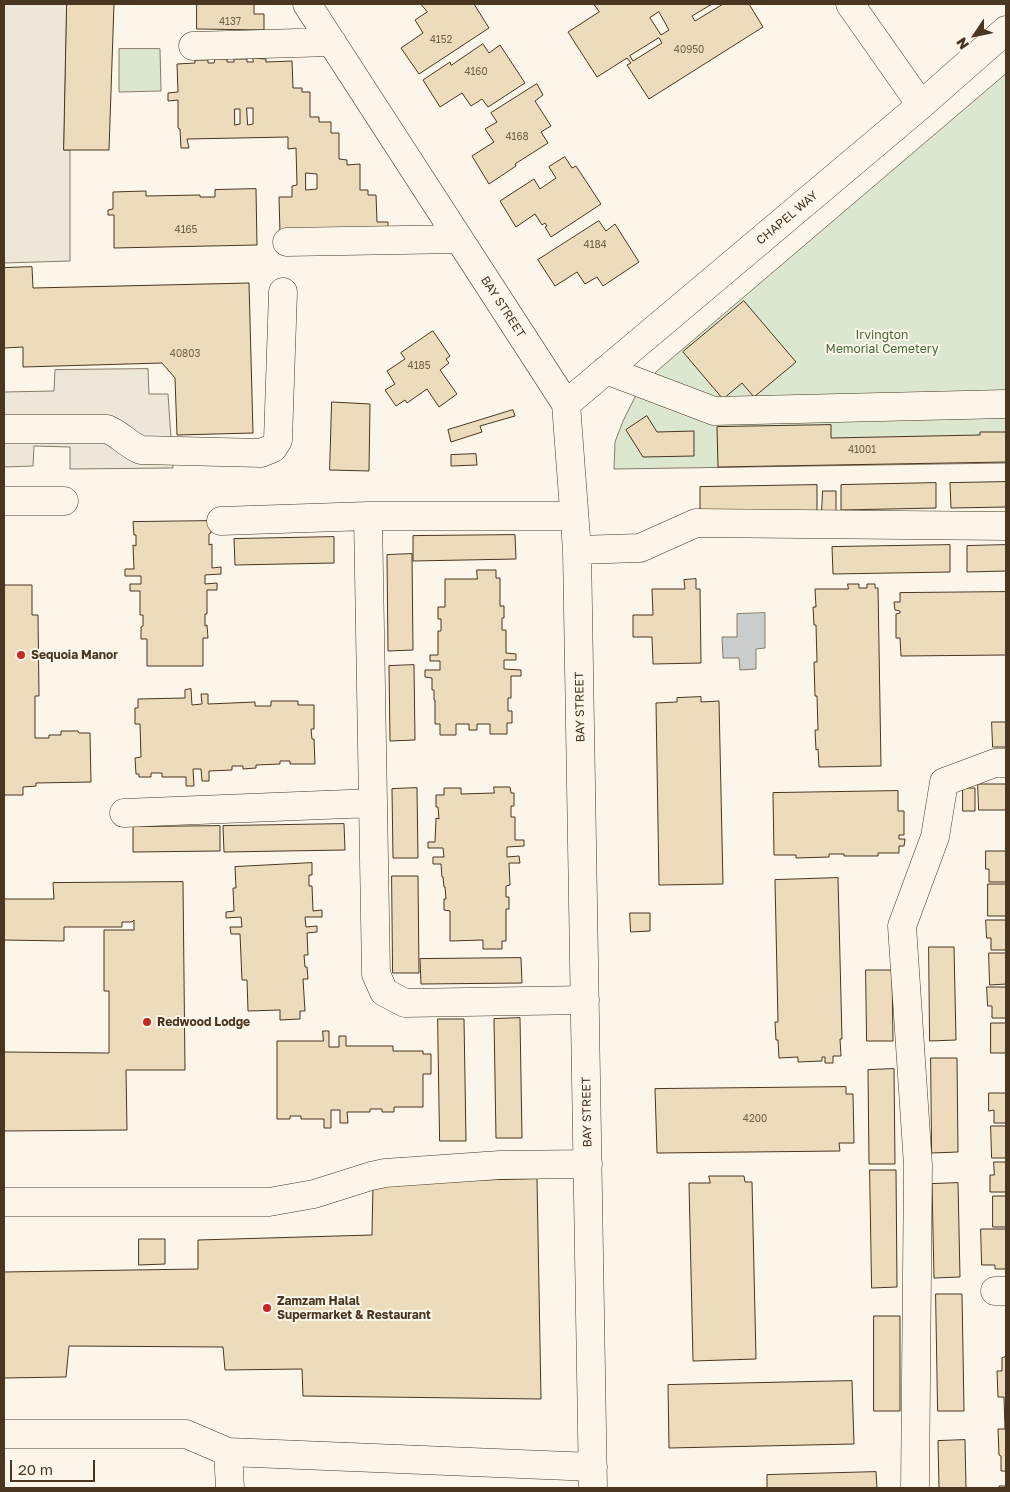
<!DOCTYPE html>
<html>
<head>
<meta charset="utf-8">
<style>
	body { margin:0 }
	#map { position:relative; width:1010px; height:1492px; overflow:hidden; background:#fbf6e9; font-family:"Golos Text",sans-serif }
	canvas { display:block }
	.frame { position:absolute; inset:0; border:5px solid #4a3520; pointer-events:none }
	.north { position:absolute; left:950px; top:10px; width:50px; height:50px; -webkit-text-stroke:4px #fbf6e9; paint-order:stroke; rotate:236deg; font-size:14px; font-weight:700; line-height:20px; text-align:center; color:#4a3520 }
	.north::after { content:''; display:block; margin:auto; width:18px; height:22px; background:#4a3520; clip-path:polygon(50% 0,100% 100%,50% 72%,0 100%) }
	.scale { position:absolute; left:10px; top:1460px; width:85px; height:22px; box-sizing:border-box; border:2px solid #4a3520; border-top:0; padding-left:6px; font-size:15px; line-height:18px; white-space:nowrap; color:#4a3520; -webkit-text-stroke:4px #fbf6e9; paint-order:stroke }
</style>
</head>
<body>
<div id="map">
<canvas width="1010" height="1492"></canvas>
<div class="frame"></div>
<div class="north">N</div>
<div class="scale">20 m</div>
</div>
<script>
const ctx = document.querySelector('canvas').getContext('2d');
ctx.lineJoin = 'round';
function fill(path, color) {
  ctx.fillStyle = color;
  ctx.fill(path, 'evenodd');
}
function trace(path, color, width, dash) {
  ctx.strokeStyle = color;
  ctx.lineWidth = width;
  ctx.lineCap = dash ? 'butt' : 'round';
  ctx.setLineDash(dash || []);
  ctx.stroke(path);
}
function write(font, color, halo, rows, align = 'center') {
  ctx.font = font + ' "Golos Text",sans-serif';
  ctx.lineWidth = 4;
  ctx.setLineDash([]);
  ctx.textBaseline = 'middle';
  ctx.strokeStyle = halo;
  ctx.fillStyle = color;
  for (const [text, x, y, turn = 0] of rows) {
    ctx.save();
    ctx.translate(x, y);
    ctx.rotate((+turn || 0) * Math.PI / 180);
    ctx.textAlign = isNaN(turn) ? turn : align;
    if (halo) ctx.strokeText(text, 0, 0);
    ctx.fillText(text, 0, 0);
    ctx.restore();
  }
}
const green = new Path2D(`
	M160 49 161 91 119 92V49Z
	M1006 74V463L614 469 615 442 623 421 636 395 657 371Z`);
fill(green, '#dce7d0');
trace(green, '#887966', 1);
const parking = new Path2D(`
	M4 4H67L64 150H70V261L4 263Z
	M148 369 149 394H168L173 468 70 469V447L34 446 33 466 4 467V392L54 391 55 370Z`);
fill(parking, '#ede7d9');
trace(parking, '#887966', 1);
const water = new Path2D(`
	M765 613V648L756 649V669L740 670 739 658H723L722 637H737V614Z`);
fill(water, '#c9cecd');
trace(water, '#887966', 1);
const building = new Path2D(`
	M67 4H114L109 150H64Z
	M197 4H254V14H264V30L197 29Z
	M421 4H474L489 28 419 74 401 48 423 33 415 20 427 12Z
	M594 4H712L692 16 695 21 723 4H749L763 27 649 99 627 65 631 63 627 58 597 77 568 32 599 12ZM659 12 669 30 661 35 650 18ZM659 38 662 43 633 61 630 56Z
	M483 44 489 53 500 45 525 83 488 107 482 99 471 106 462 93 440 107 423 80 450 62 451 65Z
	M253 58 266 59V62L292 61 293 88H302V92H310V117H319V122H331V133H339V159L347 160V165L360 164V190H368V195H376L377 222H388V231L280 233 279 197H292V186L297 185 296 148 288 149V137L187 139 189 148H181L180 129 178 128V100L168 101V93L178 92 177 64 195 63V60H208V63H214L215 59H227V62H234V59H247V62H253ZM247 108H253V124L248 125ZM235 109H240V124L235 125ZM306 173 317 174V189L306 190Z
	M537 84 543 95 535 101 551 126 541 132 548 143 515 164 516 166 489 184 472 156 494 142 485 129 497 122 491 113Z
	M565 157 572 168 576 166 601 204 551 237 545 227 547 226 545 223 542 225 535 214 516 227 500 201 534 179 540 189 556 178 549 167Z
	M256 189 257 245 114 248V215H108V210L113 209V192L146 191V196L200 195V197H215V190Z
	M599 221 606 231 615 224 639 262 603 286 597 277 585 284 577 272 555 286 538 260Z
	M32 267 33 288 249 283 253 433 177 435 175 378 162 363 23 367V347L4 348V268Z
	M744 301 796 362 754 397 742 383 723 399 683 352Z
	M433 331 450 356 446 359 449 363 440 370 457 394 439 407 427 389 407 403 405 400 396 406 385 390 395 384 387 371 405 359 401 353Z
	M332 402 370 404 369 471 330 470Z
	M513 410 515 416 480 426 482 432 451 442 448 430Z
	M647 416 657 432 694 431V456L643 457 626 430Z
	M831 425V438L980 435V432H1006V462L718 467 717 427Z
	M476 454 477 465 451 466V455Z
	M1006 482V507L951 508 950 483Z
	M936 483V508L841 510V485Z
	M817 485V512L700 513V487Z
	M823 491H836V512L822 511Z
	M211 521V533L209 534V545L212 544V568L221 567V574L205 575V584L217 583V590H207V614H205V626L207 625 208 638H203V666H147V639H141V627L143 626V615H140V591H130V584H141V576H125V569H134L133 545 136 546V535H134L133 522Z
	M515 535 516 559 413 561V536Z
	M334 537V563L235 565 234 539Z
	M950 545V572L833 574 832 547Z
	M1006 545V571L967 572V546Z
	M412 554 413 650 388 651 387 555Z
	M477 570H496V578H500V606H504V618H502V630H506V653L516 654V660H504V669L521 670V676H511V698H508V711H512V723H507V734H490V724H477V730H469V724H456V735H440V724H435V700H434V690H432V678L425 677V670H440V661H430V655H438V631H441V619H438V607H445V579H477Z
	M696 579V589H700L701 663 653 664 652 637H633V615H653L652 589H685L684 580Z
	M848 584H859V588H867V584H875V588H878L881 766 819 767 818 749 816 750 815 730H818L817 696H815L814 662H817L816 625H814L813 607H816L815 589H848Z
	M4 585H32V615H38L39 696H35V738H49V735H61V731H78L79 733H90L91 782 36 783V786L23 787V795H4Z
	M1006 592V655L901 656 900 638H896V614L900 613V611L895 610 894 602H900V593Z
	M414 665 415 740 390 741 389 666Z
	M191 689 192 705 202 704 201 694H208V704L255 702V706H271V701H298V705H314V729H311L312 739H314L315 764H290V761H280V764L256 765V768L243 769V766H232V770L209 771V781H202L201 769H193L194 786H186V777H162V773H151V777H139V774H136L135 758 141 757 140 724H135V708H138V699L185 698V690Z
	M701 697V702L719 701 723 884 659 885 656 703 677 702V698Z
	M992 722H1006V747H993Z
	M978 784H1006V810H979Z
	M494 787H510L511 793H514V806H511V817H515V840H524V846L507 847V857L519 856 520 863H509L510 885 506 886V897H509V909H506V941H502V949H483V940L450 941V911L444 910V899H446L445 887H444L443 877H442L441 864H433V857H444L443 848H428V842H435L436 818 439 819 438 807H436V795H444V788H461V794L494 793Z
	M417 788 418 858H393L392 789Z
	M963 788H975V811H963Z
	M898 791V811H904V835H899V839H905L904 846H899V853H878V856H844V854H829V857L796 858V855H774L773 793Z
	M344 824 345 850 224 852 223 826Z
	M220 826V851L133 852V827Z
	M986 851H1006V882H989V869H986Z
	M312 863V875H309V886H312L313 911 322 910V917H305L306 927 317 926V932L307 933 308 955H304L305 967H307L308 979H303L305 1011H300V1019L280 1020V1010L248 1011 247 980H242L240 934H231L230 927H242L241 917 226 918V912L234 911 233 888H236L235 867Z
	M392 876H418L419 973H393Z
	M838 878 842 1039H840L841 1056H833V1063H825V1057H822V1061L798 1062V1057L779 1058 778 1040H776L775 1022H778L775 880Z
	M183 882 185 1070H126L127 1130 4 1131V1052L109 1053V991H104V930H134V920L132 922H122V927H64V941L4 940V899H54L53 883Z
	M988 884H1006V916H988Z
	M630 913H650V931L631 932Z
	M986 920H1006V950H991V938H987Z
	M929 947H954L956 1040 930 1041Z
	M989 953H1006V984L990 985Z
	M521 958 522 983 421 984 420 959Z
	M866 970H892L893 1041H867Z
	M987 987H1006V1018H992V1006H988Z
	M520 1018 522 1138H496L494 1019Z
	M438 1019H464L466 1141H440Z
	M991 1023H1006V1053H991Z
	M323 1031H329V1047H339V1036H346V1046H393V1051H423V1054H431V1074H423V1107H394V1112H382V1109H370V1112H347L348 1123H340V1110H331V1128H324V1119H301V1116H290V1119H277V1041H323Z
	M931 1058H957L958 1152 932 1153Z
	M894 1069 895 1164H869L868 1070Z
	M846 1087V1094H853L854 1143H839L840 1151 657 1153 655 1089Z
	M989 1093H1006V1123H994V1110L989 1111Z
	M991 1126H1006V1158H992Z
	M994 1162H1006V1192H990V1175H994Z
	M870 1170H896L897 1287 872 1288Z
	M709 1176H744L745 1182H752L756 1359 693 1361 689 1183H710Z
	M537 1179 541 1399 303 1396 302 1369 225 1370 223 1347 69 1346 66 1377 4 1378V1272L198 1269V1240L372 1235 373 1183Z
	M958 1183 960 1277 934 1278 932 1184Z
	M993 1196H1006V1227H993Z
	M981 1229H1006V1269H995V1265H982Z
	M139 1239H165V1264L139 1265Z
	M936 1294H962L964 1411H938Z
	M874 1316H900V1411H874Z
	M1006 1357V1488H999V1486H1006V1471H1001V1456L999 1455 998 1429H1005L1004 1397H998L997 1371H1002V1358Z
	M852 1381 854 1444 669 1448 668 1385Z
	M965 1440 966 1488H939L938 1441Z
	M876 1472 877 1488H767V1475Z`);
fill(building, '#ecdcbc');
trace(building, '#4a3520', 1);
const minor = new Path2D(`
	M307 4 566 404 577 550 593 1488
	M850 4 921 105
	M193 46 332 42
	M287 242 459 239
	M606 370 714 411 1006 404
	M566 404 921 105 1006 30
	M4 429H107C120 434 128 445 141 450L261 453 273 448 278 440 283 292
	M4 501H64
	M368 516 376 974 384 992 405 1003 585 1000
	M221 521 368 516H574
	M577 550 640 548 696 523 1006 526
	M124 813 373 803
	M4 1202H269L314 1194 371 1176 385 1173 500 1165 588 1164
	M995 1291H1006
	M4 1434H186L228 1452 593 1467
	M228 1452 230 1488
	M915 1488 918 1165 902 926 935 837 944 782 995 763H1006`);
trace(minor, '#4a3520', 29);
trace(minor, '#fbf6e9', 28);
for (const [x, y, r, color] of [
	[21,655,5,"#c62828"],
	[147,1022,5,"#c62828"],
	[267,1308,5,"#c62828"]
]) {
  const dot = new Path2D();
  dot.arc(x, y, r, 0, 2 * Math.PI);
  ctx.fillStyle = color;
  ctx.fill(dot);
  trace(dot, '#fbf6e9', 2);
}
write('10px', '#725f47', null, [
	["4137",230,22],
	["4152",441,40],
	["40950",689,50],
	["4160",476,72],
	["4168",517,137],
	["4165",186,230],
	["4184",595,245],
	["40803",185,354],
	["4185",419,366],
	["41001",862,450],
	["4200",755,1119]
]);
write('12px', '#4a3520', '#fbf6e9', [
	["CHAPEL WAY",787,218,-40],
	["BAY STREET",503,307,57],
	["BAY STREET",580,707,-91],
	["BAY STREET",587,1112,-91]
]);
write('12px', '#436837', '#fbf6e9', [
	["Irvington",882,335],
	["Memorial Cemetery",882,349]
]);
write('bold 12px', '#4a3520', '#fbf6e9', [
	["Sequoia Manor",31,655],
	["Redwood Lodge",157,1022],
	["Zamzam Halal",277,1301],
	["Supermarket & Restaurant",277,1315]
], 'left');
</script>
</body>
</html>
